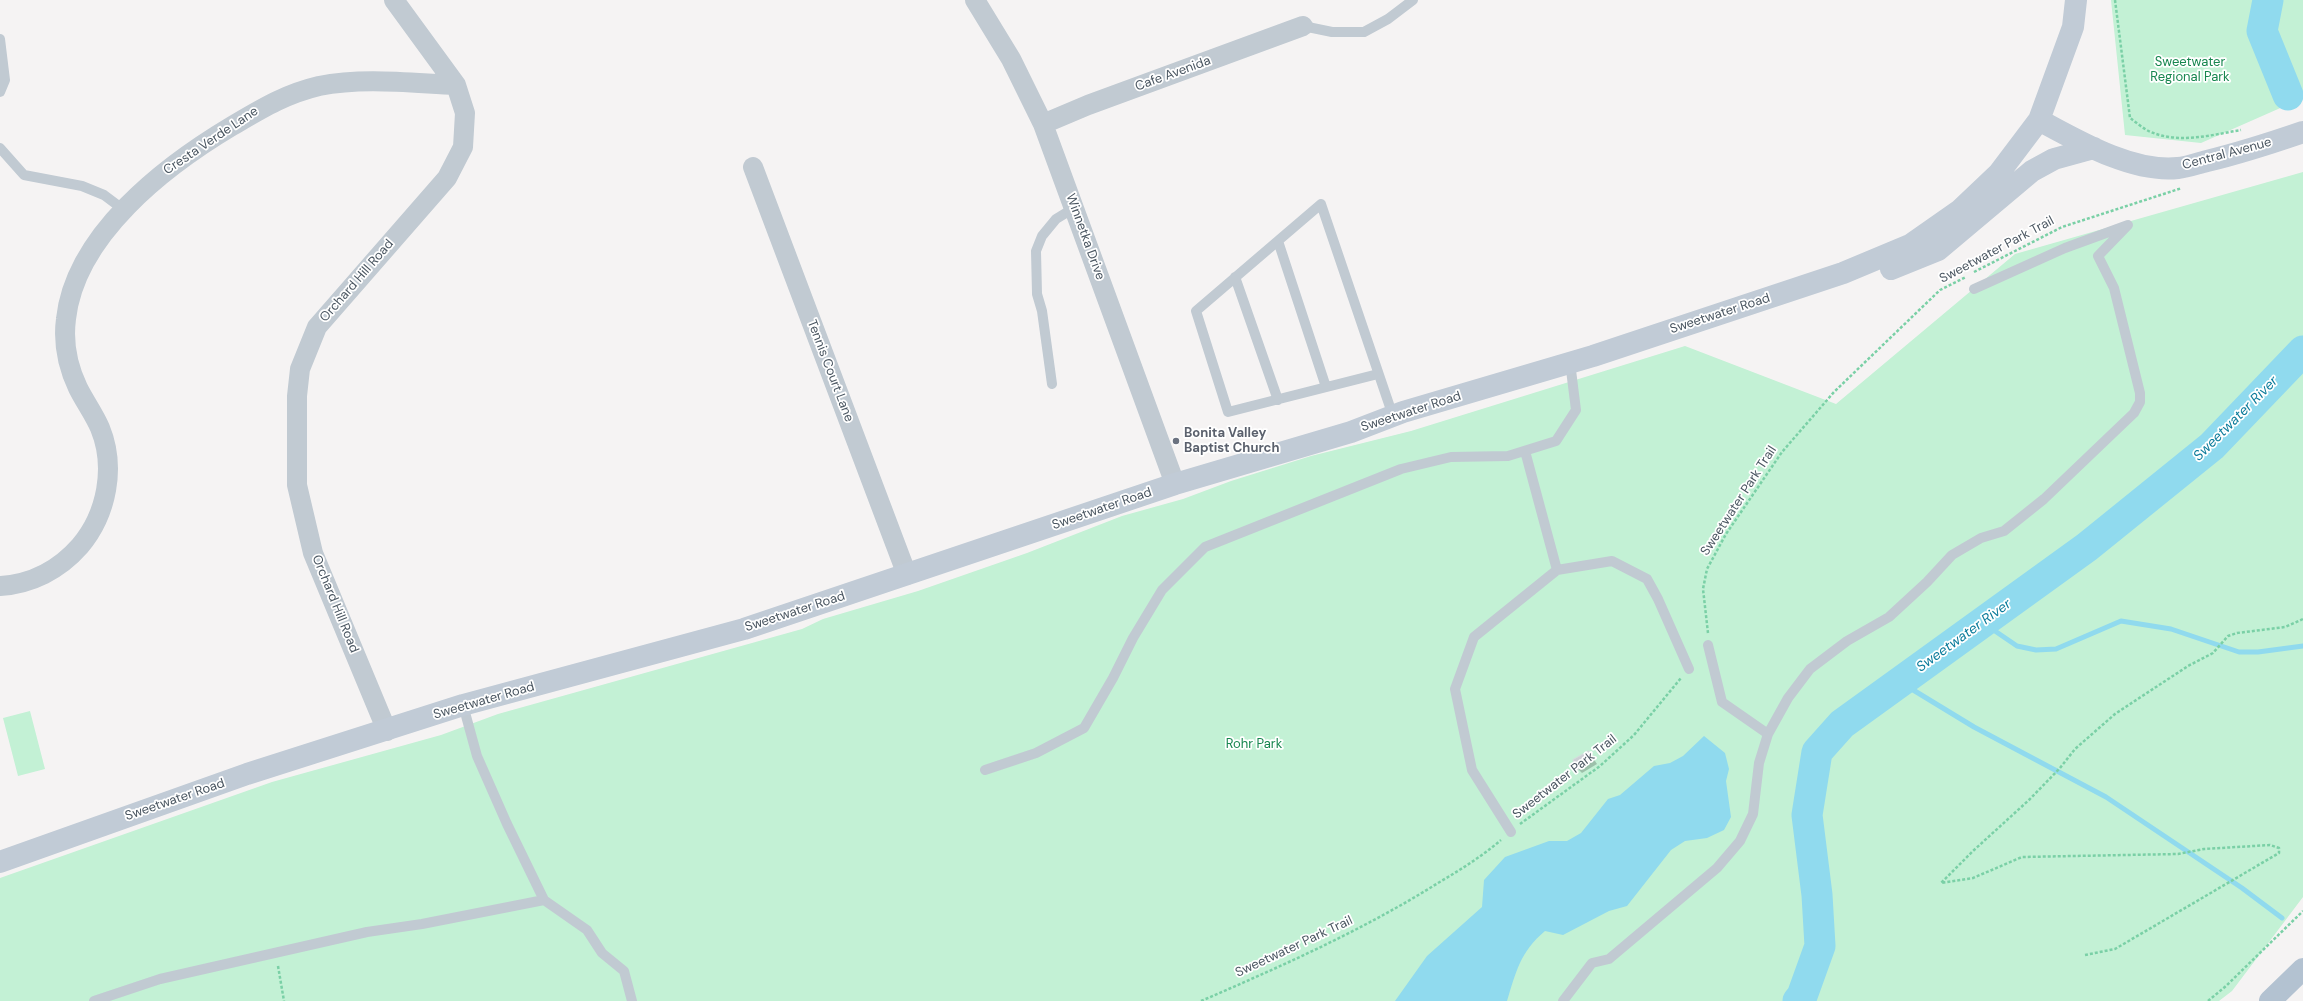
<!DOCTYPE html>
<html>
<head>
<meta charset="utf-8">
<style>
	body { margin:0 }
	canvas { display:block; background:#f5f3f3 }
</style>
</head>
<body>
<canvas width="2303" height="1001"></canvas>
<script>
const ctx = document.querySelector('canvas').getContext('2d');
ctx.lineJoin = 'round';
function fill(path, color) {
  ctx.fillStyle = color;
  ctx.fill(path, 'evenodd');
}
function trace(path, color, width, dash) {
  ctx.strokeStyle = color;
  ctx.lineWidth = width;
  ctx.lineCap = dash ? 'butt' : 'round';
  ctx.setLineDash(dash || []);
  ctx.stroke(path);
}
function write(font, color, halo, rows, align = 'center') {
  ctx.font = font + ' "DM Sans",sans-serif';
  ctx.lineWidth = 3.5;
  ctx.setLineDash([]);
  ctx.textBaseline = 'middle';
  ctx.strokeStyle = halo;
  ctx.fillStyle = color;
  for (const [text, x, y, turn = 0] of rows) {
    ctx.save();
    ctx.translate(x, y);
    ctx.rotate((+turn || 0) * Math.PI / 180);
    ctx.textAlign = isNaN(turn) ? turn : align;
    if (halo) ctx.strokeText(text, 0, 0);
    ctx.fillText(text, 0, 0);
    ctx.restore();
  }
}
fill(new Path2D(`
	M2111 0H2303V98L2201 143 2125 135Z
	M2303 172V897L2232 991 2219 1001H0V878L272 782 441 735 498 714 802 629 823 619 918 591 1027 553 1122 516 1183 499 1231 481 1311 456 1411 431 1685 346 1836 404 2015 254Z
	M30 711 45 769 18 776 3 718Z`), '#c3f1d5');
fill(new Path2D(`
	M1704 736 1725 753 1729 769 1726 781 1731 817 1724 830 1707 838 1685 841 1671 850 1627 906 1609 911 1563 935 1545 931C1520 952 1516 972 1507 1001H1395L1427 956 1482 907 1484 880 1505 857 1549 841H1567L1581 833 1608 799 1620 795 1654 766 1670 763 1683 756Z`), '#90daee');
fill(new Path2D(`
	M1589 752 1597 764 1582 773 1578 769Z`), '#0003');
trace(new Path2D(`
	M1987 619 1995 631 2017 646 2036 650 2056 649 2121 621 2171 629 2239 652H2258L2303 646
	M1900 682 1974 727 2106 797 2242 888 2282 918`), '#90daee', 5);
trace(new Path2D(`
	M2268 0 2262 31 2288 95
	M1798 1001 1802 996 1820 946 1817 895 1807 815 1817 752 1842 724 2087 547 2212 446 2303 351`), '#90daee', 31);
const building = new Path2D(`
	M1589 751 1593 760 1577 770 1573 760Z`);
fill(building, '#cdcfd5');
trace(building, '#d7d9de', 1);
trace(new Path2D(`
	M2115 0 2130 118C2136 122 2143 129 2151 132 2179 144 2211 135 2241 130
	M1974 272 2062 227 2182 188
	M1708 633 1703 589 1707 569 1726 534 1782 452 1834 392 1940 290 1966 277
	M1520 824 1600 766 1634 735 1681 678
	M2085 955 2115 949 2279 853V848L2270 845 2204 849 2178 854 2022 857 1973 878 1941 883 1973 851 2030 799 2060 768 2075 749 2115 714 2188 666 2213 653 2228 636 2237 633 2285 627 2303 619
	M278 966 284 1001
	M1201 1001C1282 966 1363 930 1438 883 1460 870 1481 857 1501 840
	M2208 1001 2226 986 2303 911`), '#7ad0a6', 2.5, [3, 2]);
trace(new Path2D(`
	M1303 26 1332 32H1364L1388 19 1413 0
	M0 39 5 80 0 92
	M0 148 24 175 82 186 104 195 124 210
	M1278 241 1326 387
	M1235 277 1278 400
	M1378 374 1228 412 1196 311 1321 204 1393 416
	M1052 384 1042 311 1037 294 1036 251 1042 236 1056 219 1074 208
	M1557 570 1612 561 1647 579 1658 599 1689 669
	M1708 645 1722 702 1768 734
	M985 770 1036 753 1084 728 1113 678 1133 638 1162 590 1205 547 1401 469 1451 457 1508 456 1556 441 1576 410 1570 362
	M1511 832 1472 770 1455 689 1474 637 1557 570 1525 451
	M544 900 587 930 602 953 624 971 632 1001
	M94 1001 160 979 367 932 422 924 544 900 507 824 477 756 463 705
	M1563 1001 1592 963 1609 959 1717 868 1740 841 1753 814 1759 763 1768 734 1788 698 1810 669 1847 641 1889 617 1927 582 1952 555 1981 538 2004 531 2044 499 2134 413 2140 402V393L2114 288 2098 256 2128 225 2065 248 1974 289`), '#c1cad2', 10);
trace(new Path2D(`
	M975 0 1011 59 1043 124 1175 484
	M1043 124 1088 105 1303 26
	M753 167 907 575
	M0 586C31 584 59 570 80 546 107 514 116 467 100 428 94 414 85 402 78 388 68 367 63 342 66 319 75 235 165 166 232 126 261 109 285 94 319 86 363 77 411 83 456 85
	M387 731 313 553 297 485V396L300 369 317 327 447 178 463 147 465 113 456 85 394 0`), '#c1cad2', 20);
trace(new Path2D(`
	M2039 120C2078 141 2132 173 2178 168 2188 167 2198 163 2207 161 2240 153 2271 143 2303 132
	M1891 269 1938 250 2032 171 2054 159 2094 148
	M0 862 247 774 463 705 744 629 1175 484 1351 432 1403 412 1593 356 1843 273 1910 245 1960 210 1999 173 2039 120 2073 27 2076 0`), '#c1cbd6', 22);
trace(new Path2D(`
	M2270 1001 2303 969`), '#b3c2d1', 22);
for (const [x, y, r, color] of [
	[1176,441,4,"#6b7280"]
]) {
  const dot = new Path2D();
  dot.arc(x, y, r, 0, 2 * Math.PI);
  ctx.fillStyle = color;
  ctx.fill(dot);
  trace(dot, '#fff', 1.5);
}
write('13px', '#17864f', '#fff', [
	["Sweetwater",2190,63],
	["Regional Park",2190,78],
	["Rohr Park",1254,745]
]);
write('13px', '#4a5661', '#fff', [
	["Cafe Avenida",1173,74,-20],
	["Cresta Verde Lane",211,141,-34],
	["Central Avenue",2227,154,-15],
	["Winnetka Drive",1085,237,70],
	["Sweetwater Park Trail",1997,250,-28],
	["Orchard Hill Road",357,281,-49],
	["Sweetwater Road",1720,314,-18],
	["Tennis Court Lane",830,371,69],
	["Sweetwater Road",1411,412,-18],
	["Sweetwater Park Trail",1739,501,-57],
	["Sweetwater Road",1102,509,-19],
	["Orchard Hill Road",335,604,68],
	["Sweetwater Road",795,612,-18],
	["Sweetwater Road",484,701,-16],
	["Sweetwater Park Trail",1565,777,-38],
	["Sweetwater Road",175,800,-19],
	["Sweetwater Park Trail",1294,947,-25]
]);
write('bold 13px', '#5b616d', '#fff', [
	["Bonita Valley",1184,434],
	["Baptist Church",1184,449]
], 'left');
write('italic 14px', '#0c7c9b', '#fff', [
	["Sweetwater River",2236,419,-45],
	["Sweetwater River",1964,636,-36]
]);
</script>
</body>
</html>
